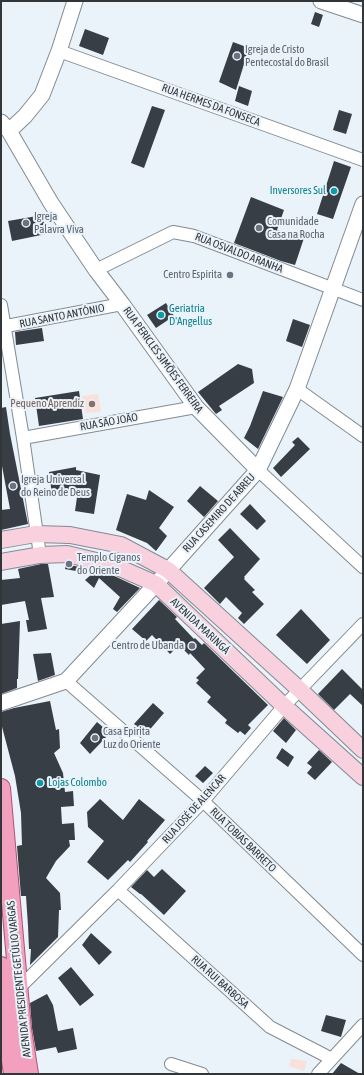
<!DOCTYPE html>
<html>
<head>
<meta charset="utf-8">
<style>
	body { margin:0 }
	#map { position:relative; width:364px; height:1075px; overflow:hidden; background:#eaf2fa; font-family:"Asap Condensed",sans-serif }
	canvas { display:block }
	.frame { position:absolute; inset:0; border:2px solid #333639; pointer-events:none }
</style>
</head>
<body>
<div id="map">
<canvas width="364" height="1075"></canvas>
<div class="frame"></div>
</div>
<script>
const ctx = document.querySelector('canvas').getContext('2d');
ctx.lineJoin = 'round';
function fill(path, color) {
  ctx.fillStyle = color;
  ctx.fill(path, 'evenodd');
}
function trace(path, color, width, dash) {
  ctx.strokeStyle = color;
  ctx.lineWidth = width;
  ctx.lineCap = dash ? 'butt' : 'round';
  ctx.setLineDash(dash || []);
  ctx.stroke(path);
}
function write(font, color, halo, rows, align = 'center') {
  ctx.font = font + ' "Asap Condensed",sans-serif';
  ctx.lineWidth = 4;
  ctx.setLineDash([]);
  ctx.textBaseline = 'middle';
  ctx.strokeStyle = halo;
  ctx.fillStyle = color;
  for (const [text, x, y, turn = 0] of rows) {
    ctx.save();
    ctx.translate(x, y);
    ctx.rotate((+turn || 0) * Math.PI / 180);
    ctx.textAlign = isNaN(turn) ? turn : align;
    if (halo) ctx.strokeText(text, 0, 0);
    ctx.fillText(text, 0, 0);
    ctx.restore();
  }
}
fill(new Path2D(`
	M98 394 101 412 85 413 82 396Z
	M291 1059 307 1061 304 1071 289 1066Z`), '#fae0da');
fill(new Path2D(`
	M315 12 323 15 319 27 311 24Z
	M85 29 109 38 103 55 79 46Z
	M233 42 249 48 236 90 219 82Z
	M239 86 252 91 248 106 235 101Z
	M152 106 165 110 144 168 131 163Z
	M339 110 352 114 346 134 333 130Z
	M334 161 351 167 333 219 317 214Z
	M251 197 284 210 277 230 304 238 295 265 281 261 234 243Z
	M43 215 46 234 12 241 8 221Z
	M166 303 174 316 156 328 147 315Z
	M293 319 310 325 302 347 286 341Z
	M42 328 44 341 16 345 15 332Z
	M238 364 252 369 254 383 219 406 222 410 216 414 198 392Z
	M79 391 83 419 39 426 35 398Z
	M263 391 283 397 258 449 244 438 250 426Z
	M6 407 10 434 28 524 1 530V510L10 509 2 466 1 467V408Z
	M298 437 310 449 281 477 273 468 295 445 292 442Z
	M76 467V470L100 475 94 514 75 511 78 490 52 495 49 472Z
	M200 486 218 501 204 517 187 501Z
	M149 490 174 507 159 528 167 536 156 551 147 543 116 530 127 494 146 500Z
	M250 504 266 521 257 530 240 514Z
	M230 528 260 559 244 577 245 578 244 579 255 590 252 592 264 604 244 624 238 618 242 613 226 597 220 604 204 588 234 557 218 540Z
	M41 564H48L54 597 41 598 47 629 28 632 26 620H29L25 601 1 605V580L20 578 18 569Z
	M66 564 110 574 140 588 117 612 113 609 120 597 99 578 94 588 85 580 92 574 65 569Z
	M159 600 177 617 175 619 194 639 195 638 202 645 204 643 268 705 248 725 251 728 245 735 240 731 238 733 225 723 227 720 207 702 211 697 196 683 199 680 196 678 205 669 190 653 189 655 179 645 170 654 152 635 146 641 132 629Z
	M301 609 330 640 307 664 276 635Z
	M20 621 18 679H17V688L1 694V624Z
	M51 653 55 675 38 681 33 654Z
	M342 669 363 690V706L350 694 334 710 318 694Z
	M50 701 56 730 59 729 60 748 54 753 63 773 65 792 73 791 74 806 61 807 62 824 74 823 75 840H69L70 846 56 861 46 878 60 893 61 910H59L58 937 30 965 31 949H29L28 926 26 896H21L17 846 22 845 21 813 15 776 1 723V712L14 708Z
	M153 703 164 713 146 734 134 724Z
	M284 718 296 730 286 743 273 731Z
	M97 722 110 733 90 754 80 743Z
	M282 748 294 757 288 767 276 758Z
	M319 750 332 762 315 780 307 773 312 767 307 763Z
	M205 766 213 773 203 783 195 776Z
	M100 799 123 820 139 799 165 820 147 841 148 842 130 862 128 860 108 880 87 862 104 841 88 827 87 812Z
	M162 869 186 891 164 915 141 894H140L131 887 147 870 154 877Z
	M91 933 112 952 99 965 82 945Z
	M71 967 94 995 80 1006 58 978Z
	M47 994 53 1005 58 1031 73 1028 77 1049 58 1053 56 1047 36 1051 32 1028 30 1003Z
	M326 1015 346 1020 341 1037 321 1031Z
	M341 1063 360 1074H332Z`), '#383e45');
const minor = new Path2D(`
	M59 51 363 160
	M96 270 173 232 194 236 363 300
	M1 305 23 438 40 555
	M1 327 122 304
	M297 389 363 436
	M23 438 196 407
	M258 470 363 567
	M66 681 203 801 363 955
	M118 890 270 1027 332 1059
	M19 988 118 890 203 801 284 706 363 624
	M171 1064 202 1074
	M318 1074 363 1025`);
const tertiary = new Path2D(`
	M321 1 363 15
	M1 122 9 131 51 203 96 270 122 304 196 407 258 470
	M9 131 25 116 42 95 59 51 75 1
	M1 703 66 681 156 584 258 470 297 389 363 204`);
const secondary = new Path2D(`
	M1 540 36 534 70 535 121 545 168 570 300 690 363 750
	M1 562 40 555 67 554 113 565 156 584 284 706 363 777`);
const primary = new Path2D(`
	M1 788 22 1029 29 1074
	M1 966 8 1041 13 1074`);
trace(minor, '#838b92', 14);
trace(tertiary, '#838b92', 17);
trace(secondary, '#838b92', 18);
trace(primary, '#ab5273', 20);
trace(minor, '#fff', 12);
trace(tertiary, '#fff', 15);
trace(secondary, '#f9d0de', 16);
trace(primary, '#f3a0be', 18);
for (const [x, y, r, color] of [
	[237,56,4,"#6b7280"],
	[334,191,4,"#0f9aa8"],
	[26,223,4,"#6b7280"],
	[259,228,4,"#6b7280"],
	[230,275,4,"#6b7280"],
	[161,315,4,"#0f9aa8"],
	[92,404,4,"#8d6e63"],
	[13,486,4,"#6b7280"],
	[69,564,4,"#6b7280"],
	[192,646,4,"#6b7280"],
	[95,738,4,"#6b7280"],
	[40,783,4,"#0f9aa8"]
]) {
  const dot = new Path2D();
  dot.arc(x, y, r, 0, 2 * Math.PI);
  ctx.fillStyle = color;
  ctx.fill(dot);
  trace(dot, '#eaf2fa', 1.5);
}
write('11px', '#5b616d', '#eaf2fa', [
	["Igreja de Cristo",245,50],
	["Pentecostal do Brasil",245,63],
	["Igreja",34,217],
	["Palavra Viva",34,230],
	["Comunidade",267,222],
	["Casa na Rocha",267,235],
	["Centro Espírita",222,275,"right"],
	["Igreja Universal",21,480],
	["do Reino de Deus",21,493],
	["Templo Ciganos",77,558],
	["do Oriente",77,571],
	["Centro de Ubanda",184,646,"right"],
	["Casa Epirita",103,732],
	["Luz do Oriente",103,745]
], 'left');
write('11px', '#333639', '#eaf2fa', [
	["RUA HERMES DA FONSECA",211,105,20],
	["RUA OSVALDO ARANHA",239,253,21],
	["RUA SANTO ANTÔNIO",62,316,-11],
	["RUA PERICLES SIMÕES FERREIRA",163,360,54],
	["RUA SÃO JOÃO",109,422,-10],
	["RUA CASEMIRO DE ABREU",219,513,-48],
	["AVENIDA MARINGÁ",200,626,43],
	["RUA JOSÉ DE ALENCAR",194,809,-48],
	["RUA TOBIAS BARRETO",243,840,44],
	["AVENIDA PRESIDENTE GETÚLIO VARGAS",19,979,-96],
	["RUA RUI BARBOSA",220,982,42]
]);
write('11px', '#0d838f', '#eaf2fa', [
	["Inversores Sul",326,191,"right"],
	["Geriatria",169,309],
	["D'Angellus",169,322],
	["Lojas Colombo",48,783]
], 'left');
write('11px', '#785e54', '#eaf2fa', [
	["Pequeno Aprendiz",84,404]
], 'right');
</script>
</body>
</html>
